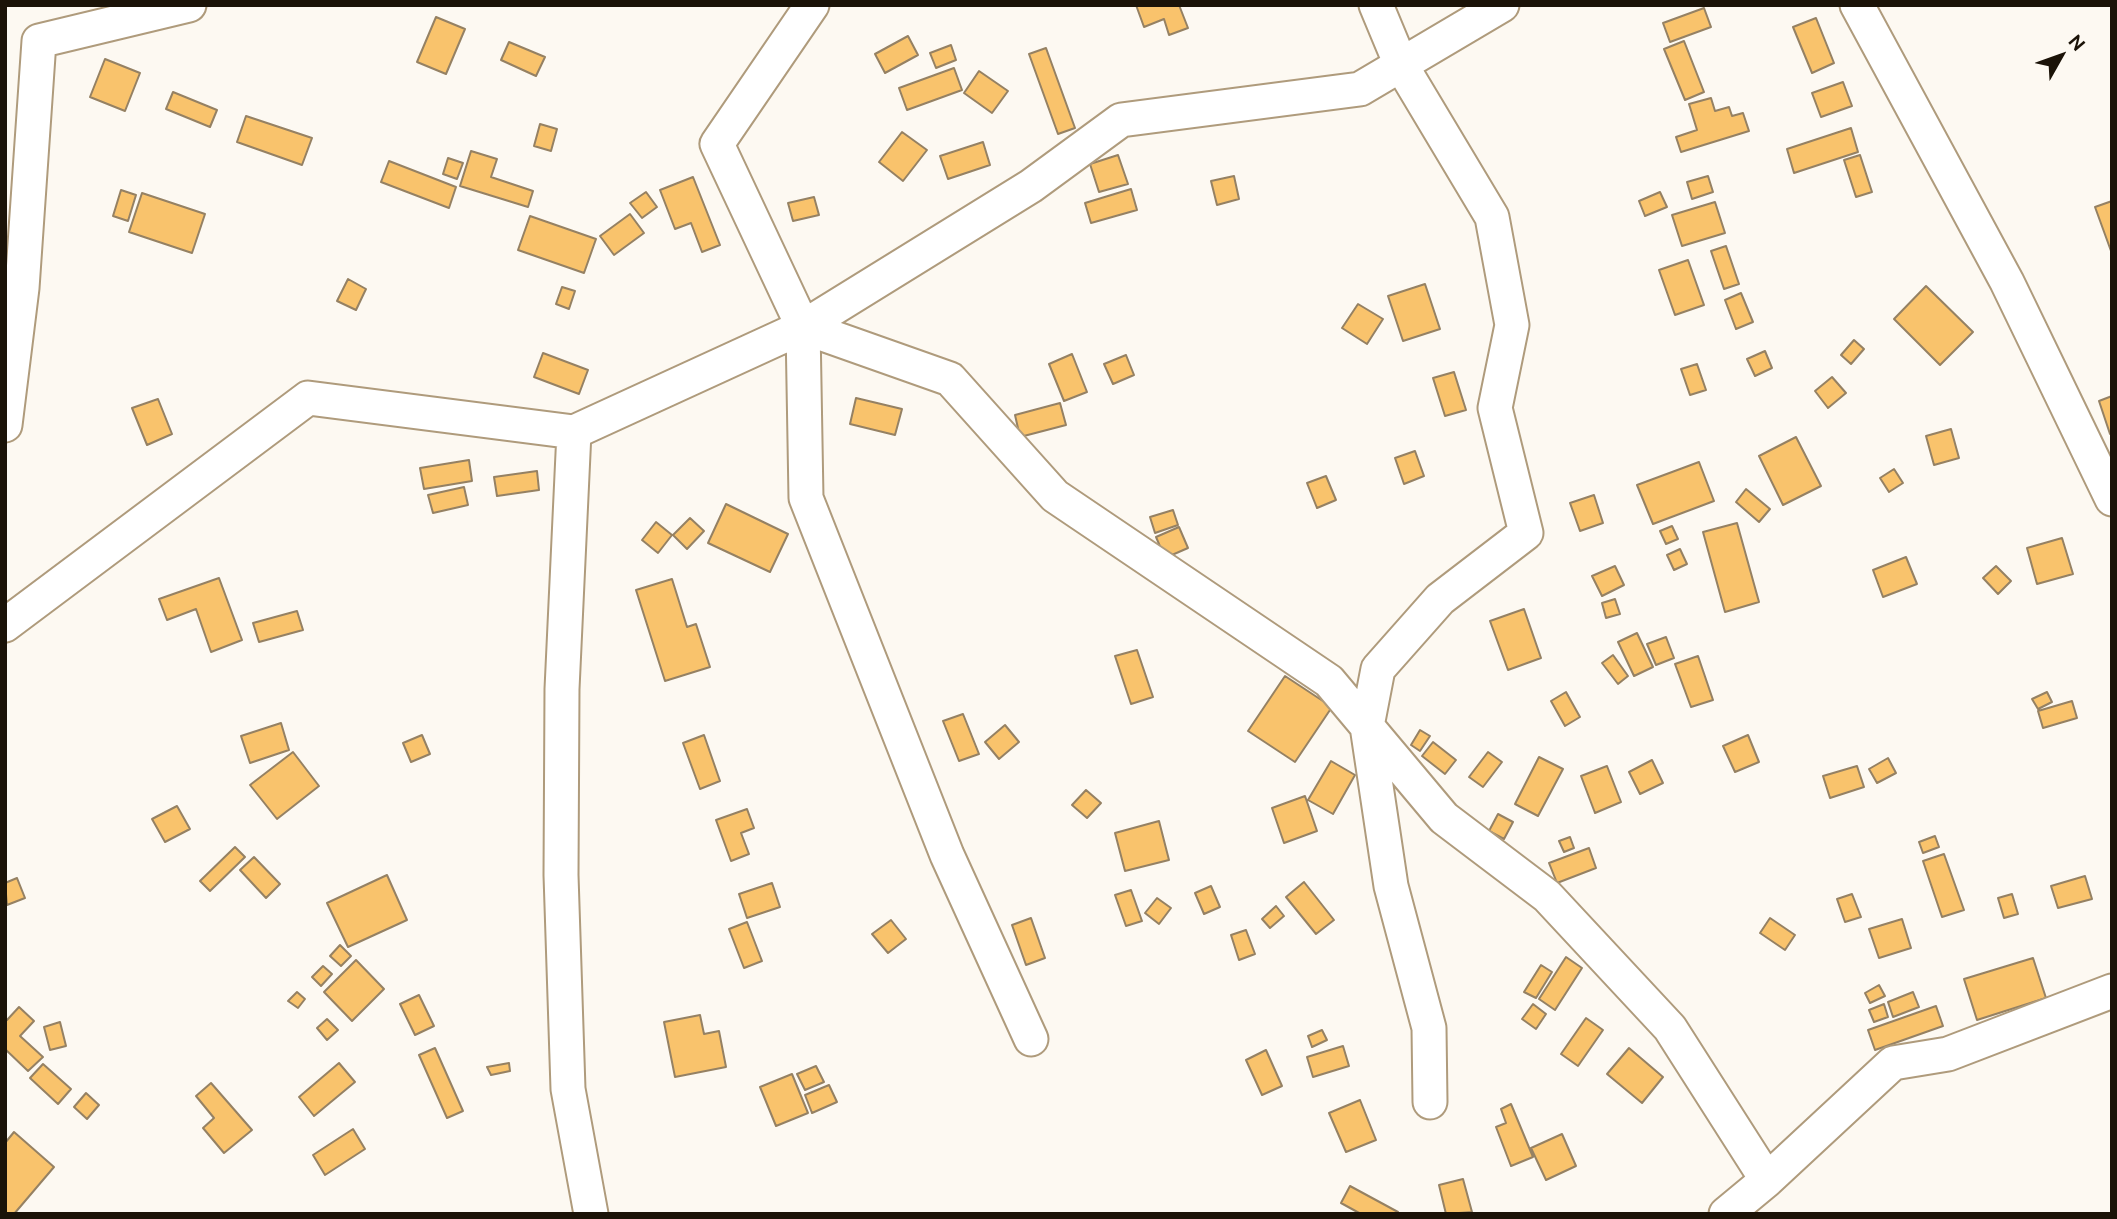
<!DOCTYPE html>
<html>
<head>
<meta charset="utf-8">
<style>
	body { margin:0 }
	#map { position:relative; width:2117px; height:1219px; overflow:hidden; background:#fdf9f2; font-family:Ubuntu,sans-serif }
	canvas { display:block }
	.frame { position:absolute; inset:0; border:7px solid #1b1308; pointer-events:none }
	.north { position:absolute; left:2026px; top:21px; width:70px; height:70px; -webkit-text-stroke:5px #fdf9f2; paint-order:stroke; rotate:50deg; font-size:19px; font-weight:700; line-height:28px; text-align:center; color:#1b1308 }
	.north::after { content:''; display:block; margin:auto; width:24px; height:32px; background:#1b1308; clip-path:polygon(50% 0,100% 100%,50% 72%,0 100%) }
</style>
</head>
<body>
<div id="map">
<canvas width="2117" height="1219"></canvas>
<div class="frame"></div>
<div class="north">N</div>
</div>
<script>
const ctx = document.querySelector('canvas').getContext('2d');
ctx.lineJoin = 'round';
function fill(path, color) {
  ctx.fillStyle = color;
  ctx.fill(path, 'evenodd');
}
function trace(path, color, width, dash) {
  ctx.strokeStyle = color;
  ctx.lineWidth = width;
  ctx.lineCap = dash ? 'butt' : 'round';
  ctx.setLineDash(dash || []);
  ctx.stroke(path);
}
const building = new Path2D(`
	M1136 5H1179L1188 28 1169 35 1164 19 1144 27Z
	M1704 8 1711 27 1670 42 1663 23Z
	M436 17 465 29 446 74 417 62Z
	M1816 18 1834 63 1812 73 1793 27Z
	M908 36 918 55 885 73 875 54Z
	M1684 41 1704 92 1685 100 1664 49Z
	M509 42 545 57 536 76 501 60Z
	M951 45 956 60 936 68 930 53Z
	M1046 48 1075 128 1058 134 1029 54Z
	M105 59 140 73 125 111 90 97Z
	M954 68 962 90 907 110 899 88Z
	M979 71 1008 91 992 113 964 93Z
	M1843 82 1852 106 1821 117 1812 93Z
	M173 92 217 110 210 127 166 109Z
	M1711 98 1715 111 1729 107 1732 116 1743 113 1749 131 1681 152 1676 137 1697 130 1689 104Z
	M246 116 312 138 302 165 237 142Z
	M540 124 557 129 551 151 534 146Z
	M1851 128 1858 152 1794 173 1787 149Z
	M902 132 927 150 903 181 879 162Z
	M983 142 990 165 948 179 940 156Z
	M471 151 497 159 491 177 533 191 528 207 460 186Z
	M1118 155 1128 184 1099 192 1090 164Z
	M1860 155 1872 192 1856 197 1844 160Z
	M448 158 463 163 457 179 443 174Z
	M389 161 456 187 449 208 381 182Z
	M1234 176 1239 199 1217 205 1211 181Z
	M1708 176 1713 192 1692 199 1687 182Z
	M693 177 720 245 702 252 691 223 675 229 660 190Z
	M1131 189 1137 210 1091 223 1085 203Z
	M121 190 136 195 128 221 113 216Z
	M646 192 657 207 642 218 630 203Z
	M1660 192 1667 207 1645 216 1639 201Z
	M142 193 205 214 192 253 129 232Z
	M814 197 819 215 793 221 788 203Z
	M2112 201V250L2111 251 2095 207Z
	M1715 202 1725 233 1682 246 1672 215Z
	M630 214 644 233 614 255 600 236Z
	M530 216 596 239 584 273 518 250Z
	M1726 246 1739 284 1724 289 1711 251Z
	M1688 260 1704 305 1675 315 1659 270Z
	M348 279 366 289 356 310 337 301Z
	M1425 284 1440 329 1403 341 1388 296Z
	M1926 286 1973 332 1940 365 1894 319Z
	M562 287 575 291 569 309 556 304Z
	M1741 293 1753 322 1736 329 1725 300Z
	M1358 304 1383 319 1367 344 1342 328Z
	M1854 340 1864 349 1851 364 1841 355Z
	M1765 351 1772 368 1755 376 1747 359Z
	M543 353 588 370 579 394 534 377Z
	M1072 354 1087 392 1064 401 1049 364Z
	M1126 355 1134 375 1113 384 1104 364Z
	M1697 364 1706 390 1690 395 1681 369Z
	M1454 372 1466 410 1445 416 1433 378Z
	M1832 377 1846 393 1828 408 1815 391Z
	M2112 396V434H2110L2099 401Z
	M856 398 902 409 895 435 850 424Z
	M158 399 172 434 147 445 132 408Z
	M1060 403 1066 425 1020 437 1015 415Z
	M1951 429 1959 458 1934 465 1926 436Z
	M1796 437 1821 486 1783 505 1759 456Z
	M1415 451 1424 476 1404 484 1395 458Z
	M469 460 472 481 424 489 420 468Z
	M1699 462 1714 501 1653 524 1637 485Z
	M1894 469 1903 483 1889 492 1880 478Z
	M537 471 539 490 497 496 494 477Z
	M1326 476 1336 500 1317 508 1307 483Z
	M464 487 468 505 433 513 428 495Z
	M1746 489 1770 509 1759 522 1736 502Z
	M1594 495 1603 523 1580 531 1570 503Z
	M726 504 788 534 770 572 708 543Z
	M1173 510 1178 525 1155 533 1150 517Z
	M690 518 704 531 687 549 673 535Z
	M656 522 672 535 658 553 642 540Z
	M1737 523 1759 602 1725 612 1703 532Z
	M1672 526 1678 539 1666 544 1660 531Z
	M1179 527 1188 548 1165 558 1156 537Z
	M2062 538 2073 574 2037 584 2027 548Z
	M1680 549 1687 564 1674 570 1667 555Z
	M1906 557 1917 584 1883 597 1873 570Z
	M1615 566 1624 585 1602 596 1592 576Z
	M1996 566 2011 581 1998 594 1983 578Z
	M219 578 242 640 211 652 196 609 167 620 159 599Z
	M672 579 687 627 696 624 710 667 665 681 636 590Z
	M1615 599 1620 614 1606 618 1602 603Z
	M1524 609 1541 658 1508 670 1490 621Z
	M297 611 303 630 259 642 253 623Z
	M1637 633 1653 667 1634 676 1618 642Z
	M1666 637 1674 658 1656 665 1647 644Z
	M1137 650 1153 697 1131 704 1115 656Z
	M1613 655 1628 676 1618 684 1602 663Z
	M1698 656 1713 700 1691 707 1675 664Z
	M1285 676 1332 707 1295 762 1248 731Z
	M1566 692 1580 717 1565 726 1551 701Z
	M2047 692 2052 702 2038 709 2032 699Z
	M2072 701 2077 718 2043 728 2038 711Z
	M963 714 979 754 959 761 943 721Z
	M281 723 289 750 250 763 241 736Z
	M1005 725 1019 742 999 759 985 742Z
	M1420 730 1430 736 1420 751 1411 745Z
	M422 735 430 754 411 762 403 743Z
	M704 735 720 781 700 789 683 743Z
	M1748 735 1759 762 1735 772 1723 746Z
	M1433 742 1456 760 1445 774 1422 756Z
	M293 752 319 786 277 819 250 785Z
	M1488 752 1502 762 1483 787 1469 777Z
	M1539 757 1563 769 1538 816 1515 804Z
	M1888 758 1896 773 1877 783 1869 769Z
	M1652 760 1663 783 1640 794 1629 772Z
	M1331 761 1355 775 1333 814 1308 800Z
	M1607 766 1621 802 1595 813 1581 776Z
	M1857 766 1864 787 1830 798 1823 776Z
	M1086 790 1101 803 1087 818 1072 805Z
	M1305 796 1317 831 1284 843 1272 808Z
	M177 806 190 829 165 842 152 819Z
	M747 809 754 828 741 833 749 854 731 861 716 820Z
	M1498 814 1513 822 1504 839 1489 831Z
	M1159 821 1169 860 1125 871 1115 833Z
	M1935 836 1939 847 1923 853 1919 842Z
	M1570 837 1574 848 1564 852 1559 841Z
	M235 847 245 857 210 891 200 881Z
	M1589 848 1596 868 1557 883 1549 863Z
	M1944 854 1964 910 1942 917 1923 861Z
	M254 857 280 884 266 898 240 870Z
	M387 875 407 920 348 947 327 903Z
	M2085 876 2092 899 2058 908 2051 886Z
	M17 878 25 898 7 905 5 883Z
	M1304 882 1334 920 1316 934 1286 897Z
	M772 883 780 907 747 918 739 894Z
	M1211 886 1220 907 1204 914 1195 893Z
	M1131 890 1142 921 1126 926 1115 895Z
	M1852 894 1861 917 1845 922 1837 899Z
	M2012 894 2018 914 2004 918 1998 898Z
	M1157 898 1171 908 1159 924 1145 913Z
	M1276 906 1284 916 1270 928 1262 919Z
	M1031 918 1045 958 1026 965 1012 925Z
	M1770 918 1795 935 1785 950 1760 933Z
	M1902 919 1911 948 1879 958 1869 929Z
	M891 920 906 939 888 953 872 934Z
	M747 922 762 961 744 968 729 929Z
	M1246 930 1255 954 1239 960 1231 935Z
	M340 945 351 956 341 966 330 956Z
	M1566 957 1582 968 1555 1010 1539 999Z
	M2033 958 2046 998 1977 1020 1964 979Z
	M356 960 384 989 352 1021 324 992Z
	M1541 965 1552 972 1536 998 1524 992Z
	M323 966 332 974 321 986 312 977Z
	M1879 985 1885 996 1870 1003 1865 993Z
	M297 992 305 999 298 1008 288 1001Z
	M1913 992 1919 1007 1893 1017 1888 1002Z
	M419 995 434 1026 415 1035 400 1004Z
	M1533 1004 1546 1014 1536 1029 1522 1019Z
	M1884 1004 1888 1017 1874 1022 1869 1010Z
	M1936 1006 1943 1026 1875 1050 1868 1030Z
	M19 1007 34 1021 20 1036 43 1057 28 1071 5 1049V1019L7 1020Z
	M700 1015 704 1034 719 1031 726 1067 675 1077 664 1022Z
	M1586 1018 1603 1030 1578 1066 1561 1054Z
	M327 1019 338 1030 327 1040 317 1028Z
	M60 1022 66 1046 50 1050 44 1027Z
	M1322 1030 1327 1040 1312 1047 1308 1036Z
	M1343 1046 1349 1066 1313 1077 1307 1057Z
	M435 1048 463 1111 447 1118 419 1055Z
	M1629 1048 1663 1077 1642 1103 1607 1074Z
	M1266 1050 1282 1086 1262 1095 1246 1060Z
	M339 1063 355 1082 314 1116 299 1097Z
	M509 1063 510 1071 491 1075 487 1067Z
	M43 1064 71 1089 58 1104 30 1078Z
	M816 1066 824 1082 805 1090 797 1074Z
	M792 1074 808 1113 776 1126 760 1087Z
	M211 1083 252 1130 224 1153 203 1128 214 1118 196 1096Z
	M829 1085 837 1102 812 1113 805 1095Z
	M86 1093 99 1105 87 1119 74 1107Z
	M1360 1100 1376 1140 1346 1152 1329 1113Z
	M1511 1104 1533 1157 1511 1166 1496 1127 1506 1123 1501 1109Z
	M353 1129 365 1149 325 1175 313 1155Z
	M14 1132 54 1167 14 1214H5V1143Z
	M1562 1134 1576 1166 1546 1180 1531 1148Z
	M1463 1179 1472 1212 1446 1214 1439 1185Z
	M1350 1186 1398 1212 1397 1214H1361L1341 1203Z`);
fill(building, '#f9c36c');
trace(building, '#958163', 2);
const street = new Path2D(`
	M1376 5 1401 65 1492 217 1512 325 1495 408 1526 533 1440 599 1378 669 1367 726 1391 886 1429 1028 1430 1102
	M1502 5 1360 89 1121 120 1031 186 803 327 950 379 1055 496 1329 681 1444 818 1547 896 1670 1028 1767 1180
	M1857 5 2007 282 2112 499
	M803 327 806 498 947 855 1031 1039
	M5 425 22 288 39 41 189 5
	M574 432 562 689 561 875 568 1089 591 1214
	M5 625 308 398 574 432 803 327 717 144 812 5
	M1726 1214 1767 1180 1893 1063 1948 1054 2112 991`);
trace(street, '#af9b7c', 37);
trace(street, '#fff', 33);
</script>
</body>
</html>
